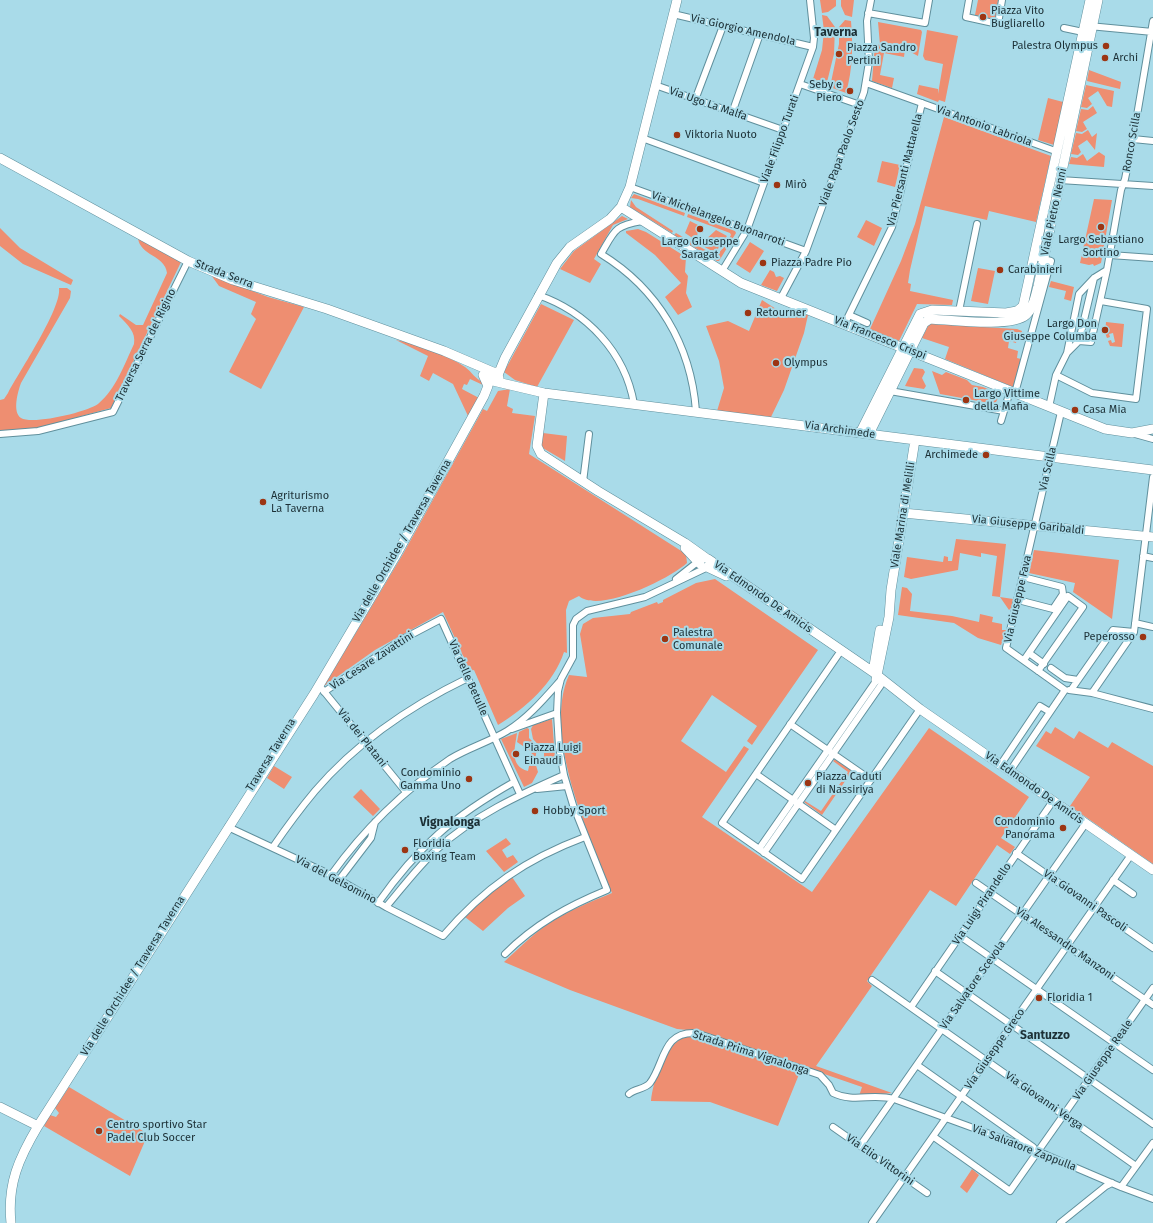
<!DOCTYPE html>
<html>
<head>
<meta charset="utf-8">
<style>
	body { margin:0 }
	canvas { display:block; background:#a9dbe9 }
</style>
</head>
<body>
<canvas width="1153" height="1223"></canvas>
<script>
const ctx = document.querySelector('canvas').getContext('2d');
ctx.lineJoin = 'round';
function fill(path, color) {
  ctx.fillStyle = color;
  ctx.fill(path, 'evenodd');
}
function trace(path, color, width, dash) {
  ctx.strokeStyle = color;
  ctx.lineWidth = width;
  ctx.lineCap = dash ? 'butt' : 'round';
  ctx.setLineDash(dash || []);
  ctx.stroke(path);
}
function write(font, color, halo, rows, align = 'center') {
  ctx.font = font + ' "Fira Sans",sans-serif';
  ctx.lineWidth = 4;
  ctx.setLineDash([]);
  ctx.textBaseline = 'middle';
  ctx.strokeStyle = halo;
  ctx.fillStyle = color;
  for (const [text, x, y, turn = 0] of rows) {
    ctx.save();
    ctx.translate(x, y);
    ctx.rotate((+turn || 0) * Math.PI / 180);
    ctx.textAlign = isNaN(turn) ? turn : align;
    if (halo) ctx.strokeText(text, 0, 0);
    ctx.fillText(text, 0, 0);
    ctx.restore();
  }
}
fill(new Path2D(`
	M820 0H836V6L828 12 822 13Z
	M841 0H854L852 17 845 15 841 6Z
	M978 0H998L995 20 975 15Z
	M822 15 827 16 835 27 834 54 826 86 813 79 822 50 824 31Z
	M845 20 851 21C853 46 853 68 846 93L830 87 839 44V27Z
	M878 22 921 30 922 32 918 56 905 49 904 57 884 53 880 75 894 78 892 88 872 81 875 44 880 45Z
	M927 30 958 36 945 102 939 100 938 102 917 94 919 85 938 89V94L943 64 925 60 923 56Z
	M1089 70 1121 82 1120 89 1087 81Z
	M1086 85 1114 91 1112 107 1107 106 1098 91 1088 98 1092 104 1087 108 1081 107Z
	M1048 98 1063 102 1054 145 1038 140Z
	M1093 106 1097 113 1083 122 1087 129 1082 132 1076 131 1081 109 1088 110Z
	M944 117 1051 156 1036 222 989 211 987 220 925 206 910 270 908 283 911 284 910 291 953 300 952 305 917 304 899 341 870 329 901 261 915 224Z
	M1088 130 1092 137 1097 133 1095 150 1087 140 1078 146 1081 152 1078 155 1071 154 1076 133 1082 134Z
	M1099 152 1105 156 1104 167 1069 164 1071 157 1077 158 1083 154 1087 161Z
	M882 161 900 165 895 187 877 182Z
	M634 194 685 213 684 216 638 199 631 198Z
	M1094 199 1112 200 1101 263 1094 266 1093 264 1089 265 1080 263Z
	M631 200 636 207 673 231 672 233 630 207Z
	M688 214 735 231 736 233 728 246 726 244 731 235 730 233 687 217Z
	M622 216 628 219 613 225 594 259 601 264 590 283 560 269 574 251Z
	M866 220 882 228 874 246 857 237Z
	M690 221 698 225 697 241 685 233Z
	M0 228 20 248 73 280 71 285 23 264 0 246Z
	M638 229 646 232 686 257 685 272 688 276 686 293 692 307 678 315 665 297 681 283 655 255 626 233V231Z
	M716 230 727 236 715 253 703 246 702 243Z
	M676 233 716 256 724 247 727 248 719 261H717L674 235Z
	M138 238 181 262 111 408 38 428 0 431V400L4 399 8 393C19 372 62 308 59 288H67L71 291 70 298 21 383C18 391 12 412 21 418 33 425 87 412 98 404 116 389 124 365 134 344 136 332 128 325 119 316L120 314 136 325H143L167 273C165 255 140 256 138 238Z
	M750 242 764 251 750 273 736 264Z
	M978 268 995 271 988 304 971 301Z
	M770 270 774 272 776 277 780 276 784 278 777 291 761 285Z
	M211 275 268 297 304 307 261 389 229 372 256 319 251 314 256 302 219 286Z
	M1051 281 1074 287 1071 301 1064 299 1066 291 1049 287Z
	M762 300 784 314 808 315 804 333 784 390 771 417 717 411 724 388 719 361 706 326 728 321 749 331Z
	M541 304 574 320 537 387 515 380 504 372Z
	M1106 322 1124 324 1122 347 1110 346 1108 341 1111 340 1112 343 1115 342 1113 333 1109 334 1110 337 1107 338 1105 333Z
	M931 324 1017 329 1022 331 1020 338H1017L1016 343 1009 341 1008 348 1018 351 1017 358 1021 359 1013 387 945 359 949 347 922 338 928 326Z
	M396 340C414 343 450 356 465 367 473 373 474 378 484 383L483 385 470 379 467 385 464 384 462 389 479 398 468 416 453 384 433 373 429 381 420 376 428 356Z
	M914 368 923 369 925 372 922 378 926 386 924 389 905 386Z
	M932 371 942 375 946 372 967 380 972 385 983 387 1000 394 995 404 940 394Z
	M510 389 507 406 513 409 512 413 535 416 529 454 686 554 687 563C671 578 599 614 579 596L569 601 566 610 567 653 564 652C554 683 526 708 498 725L474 670 470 671 443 612 375 650 324 686 403 554 483 409 487 411 498 391Z
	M543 433 567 436 565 461 541 447Z
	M956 539 1006 544 1000 597 1013 599 1011 608 1009 610 1000 597 992 596 997 556 981 553V557L960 553 958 570 911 579 904 577 907 557 943 562 944 556 948 557V561H952Z
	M1034 550 1119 560 1112 619 1073 592 1075 583 1029 573Z
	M715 579 818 650 752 745 747 741 757 726 712 695 681 741 726 772 744 746 749 749 702 817 812 892 929 728 1029 797 1001 838 1015 847 1010 854 997 845 956 906 930 890 867 981 872 986 816 1066 892 1093 859 1096 862 1087 699 1031 677 1029 570 990 504 962C518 949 532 935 548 924 568 911 590 902 612 893 589 835 542 736 569 675L587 677 580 634 583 624 593 618 630 614 631 612 657 602 658 604 663 602V600L696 583Z
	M902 587 907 588 912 594 910 611 952 616 979 622 980 614 993 617 992 622 1002 624V630H1006L1001 645 978 638 954 623 898 615Z
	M552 719 555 757 544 758V751L533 739 531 729 533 725Z
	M1055 727 1074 739 1079 731 1108 748 1112 742 1153 766V864L1070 806 1090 777 1036 746 1046 731 1051 734Z
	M527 728 529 729V738L537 746 535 762 538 772 532 783 524 787 501 739 517 733C515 748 509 766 528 771L532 752 517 742 519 732Z
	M835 759 852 771 822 815 804 802 805 801 821 811 848 772 833 761Z
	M274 766 292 777 284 789 267 778Z
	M361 789 380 809 373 816 353 797Z
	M506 838 511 844 502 850 507 858 513 855 518 862 504 872 486 851Z
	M512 877 525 896 508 908 483 931 465 917 478 903Z
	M687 1036 693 1037 800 1072 778 1126 710 1102 651 1101C653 1080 666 1042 687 1036Z
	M69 1087 148 1134 130 1176 44 1126 50 1115 56 1117 59 1113 55 1108Z
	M972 1169 979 1175 967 1193 960 1187Z`), '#ee8e71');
const street = new Path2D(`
	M969 0 966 17 998 24 1002 0
	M868 13 925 23 929 0
	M673 14 813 47
	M1089 26 1153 32
	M1064 28 1083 32
	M866 83 1058 152
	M800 84 860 105
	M655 85 783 130
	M695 100 723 26
	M732 113 760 34
	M642 138 764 183
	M1133 139 1153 141
	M1060 180 1153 186
	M630 187 806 251
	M642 221C614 226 615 230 601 254 658 289 691 345 696 411
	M1110 255 1153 258
	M722 271 747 230 813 47 814 38 810 0
	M1094 278 1079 341 1091 342 1107 270
	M538 295C587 312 625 352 634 404
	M781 298 806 251 864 92 869 62 867 21 871 0
	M959 311 977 224
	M849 315 867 323
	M845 323 892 227 922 103
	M1067 353 1079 341
	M1056 375 1092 393 1136 399 1147 309 1101 301
	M890 391 1004 411
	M1015 393 1051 261 1035 257
	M1049 407 1056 375 1067 353 1079 294 1094 278 1107 270 1121 190 1125 179 1133 139 1153 21
	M1001 421 1010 391
	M0 434 38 431 113 412 188 261
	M1135 434 1153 439
	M583 482 589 434
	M1143 556 1153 558
	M676 579 700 560
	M1018 600 1053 609 1063 594 1062 587 1023 577
	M1135 623 1153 627
	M1029 653 1044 664
	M838 655 722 823 802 879 920 709
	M1024 660 1068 596 1083 607 1038 671
	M1051 668 1065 678 1078 680
	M322 689 406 792
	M1069 690 1092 693 1153 709
	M1071 690 1113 630 1134 632
	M324 692 401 640 441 619 520 794
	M1092 693 1134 632 1153 477
	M790 724 871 780
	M512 729 557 713
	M1001 764 1040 706 1050 712
	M1010 771 1065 690 1006 648 1061 412
	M756 774 836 830
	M537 789 567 786
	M228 827 331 875 386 907 443 936C484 888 526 859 585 837
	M273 847C286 828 300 809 315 791 357 742 410 706 468 678
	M759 849 876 681
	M764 853 881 685
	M1016 853 1153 948
	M331 875C364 829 403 791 450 759 468 748 489 742 507 731 528 718 544 699 560 681
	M339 880 371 838 375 822
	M1113 880 1133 894
	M976 883 1153 1005
	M378 903C418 846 454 816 514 782
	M386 907C402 888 417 868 436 850 473 816 519 795 564 775
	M960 936 1153 1070
	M505 954C535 924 568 906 607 890L573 805 564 775 559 747 557 713 558 691 561 679 573 657V625L576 619 587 611 645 597 706 568
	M935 971 1153 1124
	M872 980 1136 1166
	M911 1007 1053 801
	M917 1065 1033 1147
	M629 1094C635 1088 644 1090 650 1083 665 1063 662 1031 696 1033L820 1075 829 1085 833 1093C854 1103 872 1093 894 1099L1039 1152 1121 1187 1153 1199
	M833 1127 927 1193
	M934 1137 1010 1191 1153 988
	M860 1146 1086 823
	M1121 1187 1153 1143
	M872 1223 1131 855
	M1060 1223 1106 1186 1112 1183`);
const secondary = new Path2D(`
	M0 158 188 261 233 280 327 309 444 351 493 372
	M621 207 741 283 1105 429 1132 433 1153 429
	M498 375 505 358 557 263 570 247 610 219 621 207 630 187 677 0
	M496 381 499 378 498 375 495 372 491 373 489 377 493 381 544 393 1153 470
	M544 393 537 446 541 454 598 491 685 543 706 558
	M860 433 920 314 932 310 1006 313 1017 311 1023 306 1090 0
	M869 434 924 323 930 319C951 320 1012 328 1026 315 1034 308 1035 296 1038 286L1098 0
	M903 513 1153 537
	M685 548 700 564
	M708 559 873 672 920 709 1153 870
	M707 567 726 576
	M873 672 880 630
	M876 680 889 617 891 590 915 440
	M0 1107 38 1126
	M11 1223C7 1184 19 1158 38 1126L314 694 395 557 484 396 488 386 483 375`);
trace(street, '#60909d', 8);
trace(secondary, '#60909d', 10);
trace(street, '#fff', 6);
trace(secondary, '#fff', 9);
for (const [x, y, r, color] of [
	[983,17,4,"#9c3513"],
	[1106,46,4,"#9c3513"],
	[839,54,4,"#9c3513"],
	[1105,58,4,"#9c3513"],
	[850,91,4,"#9c3513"],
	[677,135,4,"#9c3513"],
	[777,185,4,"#9c3513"],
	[1101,227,4,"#9c3513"],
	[700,229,4,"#9c3513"],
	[763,263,4,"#9c3513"],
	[1000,270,4,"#9c3513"],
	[748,313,4,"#9c3513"],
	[1105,330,4,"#9c3513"],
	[776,363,4,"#9c3513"],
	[966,400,4,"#9c3513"],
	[1075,410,4,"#9c3513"],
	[986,455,4,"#9c3513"],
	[263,502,4,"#9c3513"],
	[1143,637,4,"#9c3513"],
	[665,639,4,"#9c3513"],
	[516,754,4,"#9c3513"],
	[469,779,4,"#9c3513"],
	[808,783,4,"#9c3513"],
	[535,811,4,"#9c3513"],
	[1063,828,4,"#9c3513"],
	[405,850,4,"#9c3513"],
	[1039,998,4,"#9c3513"],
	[99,1131,4,"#9c3513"]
]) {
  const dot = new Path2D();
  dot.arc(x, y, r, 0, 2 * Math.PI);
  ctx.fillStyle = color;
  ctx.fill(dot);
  trace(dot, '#a9dbe9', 1.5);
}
write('11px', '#1c3036', '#a9dbe9', [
	["Piazza Vito",991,11],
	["Bugliarello",991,24],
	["Palestra Olympus",1098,46,"right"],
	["Piazza Sandro",847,48],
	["Pertini",847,61],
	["Archi",1113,58],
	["Seby e",842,85,"right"],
	["Piero",842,98,"right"],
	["Viktoria Nuoto",685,135],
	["Mirò",785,185],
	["Largo Sebastiano",1101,240,"center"],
	["Sortino",1101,253,"center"],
	["Largo Giuseppe",700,242,"center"],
	["Saragat",700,255,"center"],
	["Piazza Padre Pio",771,263],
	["Carabinieri",1008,270],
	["Retourner",756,313],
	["Largo Don",1097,324,"right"],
	["Giuseppe Columba",1097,337,"right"],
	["Olympus",784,363],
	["Largo Vittime",974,394],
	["della Mafia",974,407],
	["Casa Mia",1083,410],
	["Archimede",978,455,"right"],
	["Agriturismo",271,496],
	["La Taverna",271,509],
	["Palestra",673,633],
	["Comunale",673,646],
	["Peperosso",1135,637,"right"],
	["Piazza Luigi",524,748],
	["Einaudi",524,761],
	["Condominio",461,773,"right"],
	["Gamma Uno",461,786,"right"],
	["Piazza Caduti",816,777],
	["di Nassiriya",816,790],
	["Hobby Sport",543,811],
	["Condominio",1055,822,"right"],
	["Panorama",1055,835,"right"],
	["Floridia",413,844],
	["Boxing Team",413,857],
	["Floridia 1",1047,998],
	["Centro sportivo Star",107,1125],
	["Padel Club Soccer",107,1138]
], 'left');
write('11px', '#1c3036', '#a9dbe9', [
	["Via Giorgio Amendola",743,30,13],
	["Via Ugo La Malfa",708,104,19],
	["Via Antonio Labriola",984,126,20],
	["Viale Filippo Turati",780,139,-70],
	["Ronco Scilla",1132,142,-80],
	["Viale Papa Paolo Sesto",842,153,-70],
	["Via Piersanti Mattarella",905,170,-76],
	["Viale Pietro Nenni",1054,212,-78],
	["Via Michelangelo Buonarroti",718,219,20],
	["Strada Serra",224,274,21],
	["Via Francesco Crispi",880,338,22],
	["Traversa Serra del Rigino",146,345,-64],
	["Via Archimede",840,430,8],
	["Via Scilla",1048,469,-77],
	["Viale Marina di Melilli",903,515,-81],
	["Via Giuseppe Garibaldi",1028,525,6],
	["Via delle Orchidee / Traversa Taverna",402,541,-60],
	["Via Edmondo De Amicis",763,597,35],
	["Via Giuseppe Fava",1018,599,-77],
	["Via Cesare Zavattini",372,661,-33],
	["Via delle Betulle",468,678,66],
	["Via dei Platani",362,738,51],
	["Traversa Taverna",271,755,-58],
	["Via Edmondo De Amicis",1034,788,35],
	["Via del Gelsomino",336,880,28],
	["Via Giovanni Pascoli",1085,901,35],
	["Via Luigi Pirandello",982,904,-56],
	["Via Alessandro Manzoni",1065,944,35],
	["Via delle Orchidee / Traversa Taverna",133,976,-58],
	["Via Salvatore Scevola",973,985,-55],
	["Via Giuseppe Greco",995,1049,-55],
	["Strada Prima Vignalonga",751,1053,18],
	["Via Giuseppe Reale",1103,1060,-55],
	["Via Giovanni Verga",1044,1101,35],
	["Via Salvatore Zappulla",1024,1148,21],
	["Via Elio Vittorini",880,1160,35]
]);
write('bold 12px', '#1c3036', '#a9dbe9', [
	["Taverna",836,33],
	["Vignalonga",450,823],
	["Santuzzo",1045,1036]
]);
</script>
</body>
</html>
